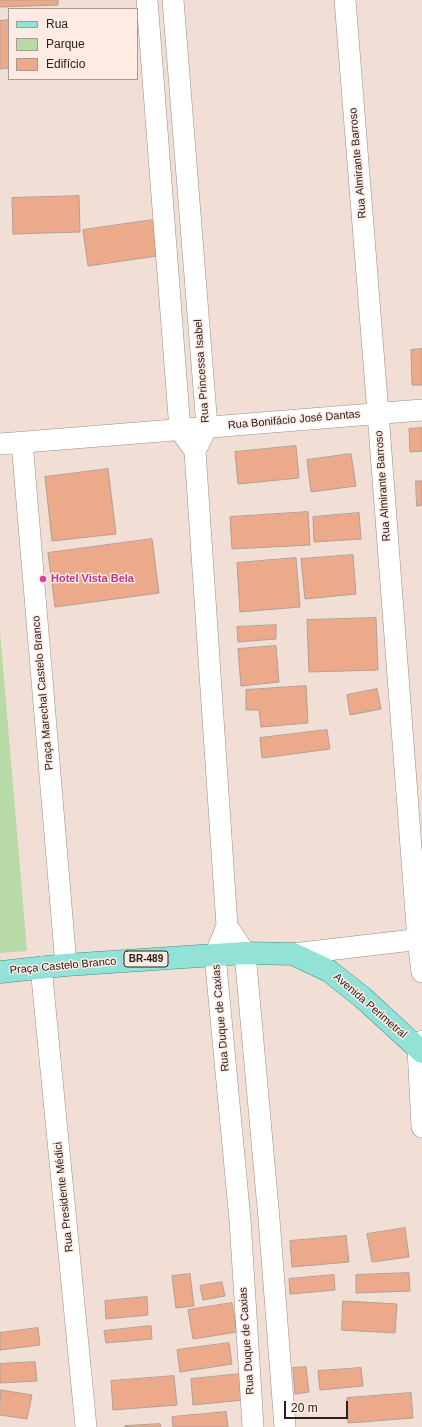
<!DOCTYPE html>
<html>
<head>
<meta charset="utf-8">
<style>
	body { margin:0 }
	#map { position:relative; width:422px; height:1427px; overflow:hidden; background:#f1ded5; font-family:Helvetica,sans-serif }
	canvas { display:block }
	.legend { position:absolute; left:8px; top:8px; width:130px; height:72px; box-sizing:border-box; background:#feebe3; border:1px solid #a89a94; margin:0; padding:5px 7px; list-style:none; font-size:12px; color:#28211e }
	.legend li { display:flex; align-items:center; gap:8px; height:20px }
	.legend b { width:20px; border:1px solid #a89a94 }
	.scale { position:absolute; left:284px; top:1401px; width:64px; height:18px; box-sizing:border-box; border:2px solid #28211e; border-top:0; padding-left:5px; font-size:12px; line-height:14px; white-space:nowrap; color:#28211e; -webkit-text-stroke:3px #feebe3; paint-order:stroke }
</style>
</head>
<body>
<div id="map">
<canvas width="422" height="1427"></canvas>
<ul class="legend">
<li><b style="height:5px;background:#92e2d7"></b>Rua</li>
<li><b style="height:11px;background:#b8daa6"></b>Parque</li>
<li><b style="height:11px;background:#ecaa8a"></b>Edifício</li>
</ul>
<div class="scale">20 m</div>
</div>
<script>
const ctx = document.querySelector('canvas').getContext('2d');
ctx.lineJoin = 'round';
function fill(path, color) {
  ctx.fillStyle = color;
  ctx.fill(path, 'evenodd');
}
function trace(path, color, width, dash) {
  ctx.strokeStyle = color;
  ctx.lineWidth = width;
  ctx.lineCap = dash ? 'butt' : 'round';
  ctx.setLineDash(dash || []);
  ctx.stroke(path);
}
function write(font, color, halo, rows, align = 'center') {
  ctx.font = font + ' Helvetica,sans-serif';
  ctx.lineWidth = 3;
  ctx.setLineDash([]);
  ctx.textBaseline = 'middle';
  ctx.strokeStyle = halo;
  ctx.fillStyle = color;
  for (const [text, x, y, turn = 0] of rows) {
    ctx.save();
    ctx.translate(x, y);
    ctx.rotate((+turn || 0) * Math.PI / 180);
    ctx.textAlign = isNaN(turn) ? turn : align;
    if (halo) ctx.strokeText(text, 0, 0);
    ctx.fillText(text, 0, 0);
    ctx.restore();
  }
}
fill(new Path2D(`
	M0 631 27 951 0 953Z`), '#b8daa6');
const building = new Path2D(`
	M0 0H58V5L0 7Z
	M9 20V68L0 69V21Z
	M79 196 80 232 13 234 12 198Z
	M160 219 164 255 88 266 83 230Z
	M422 349V385H412L411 350Z
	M422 428V451L410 452 409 429Z
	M296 446 299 478 238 484 235 452Z
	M351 454 356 486 311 492 307 460Z
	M108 469 116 534 52 541 45 477Z
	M416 481H422V505L417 506Z
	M308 512 310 545 232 549 230 517Z
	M359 513 361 539 314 542 313 517Z
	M152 539 159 593 55 607 48 553Z
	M353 555 356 594 305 599 301 559Z
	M296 558 300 607 240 612 237 563Z
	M376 618 378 670 309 672 307 620Z
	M276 625V639L238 642 237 627Z
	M276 646 279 682 241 686 238 649Z
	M306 686 308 723 261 727 259 710H246V690Z
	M377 689 381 709 350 715 347 695Z
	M327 730 330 749 262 758 260 738Z
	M405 1228 409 1257 372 1262 367 1234Z
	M346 1236 349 1262 292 1267 290 1241Z
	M409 1273 410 1291 356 1293V1275Z
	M190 1274 194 1306 176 1308 172 1276Z
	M334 1275 335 1290 290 1294 289 1279Z
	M222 1282 225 1296 203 1300 200 1286Z
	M147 1297 148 1315 106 1319 105 1301Z
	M343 1301 397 1304 395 1333 342 1330Z
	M232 1303 237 1332 193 1339 188 1310Z
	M151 1326 152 1339 106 1343 104 1331Z
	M38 1328 40 1345 0 1350V1333Z
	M229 1343 232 1364 180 1372 177 1350Z
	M35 1362 37 1381 0 1383V1364Z
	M306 1367 309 1392 295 1394 293 1368Z
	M361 1368 363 1386 320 1390 318 1371Z
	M241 1374 243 1400 193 1405 191 1379Z
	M174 1376 177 1405 113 1410 111 1381Z
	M1 1390 32 1395 27 1419 0 1415Z
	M411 1393 413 1418 348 1423 347 1398Z
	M226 1412 228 1427H173L172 1417Z
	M160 1424 161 1427H125V1426Z`);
fill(building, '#ecaa8a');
trace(building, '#b19f97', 1);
const minor = new Path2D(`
	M147 0 180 430 195 451
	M173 0 207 427 195 451
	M345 0 378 413 418 939 422 972
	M22 442 66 965
	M0 444 422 410
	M195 451 227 926 215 955 240 1220 253 1427
	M227 926 245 953 269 1219 285 1427
	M293 954 422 939
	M41 967 86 1427
	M422 1041 418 1048 422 1127`);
const major = new Path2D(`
	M0 972 66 965 215 955 245 953 293 954 329 971 362 997 422 1052`);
trace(minor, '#9d8c84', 22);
trace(major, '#3e9185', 23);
trace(minor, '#fff', 21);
trace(major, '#92e2d7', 22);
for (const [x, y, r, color] of [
	[43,579,4,"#d1479c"]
]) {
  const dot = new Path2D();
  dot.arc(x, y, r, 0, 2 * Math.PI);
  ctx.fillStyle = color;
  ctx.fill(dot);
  trace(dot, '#feebe3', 1.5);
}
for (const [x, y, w] of [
	[146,959,44]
]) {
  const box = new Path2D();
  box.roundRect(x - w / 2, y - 8, w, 16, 3);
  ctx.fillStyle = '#feebe3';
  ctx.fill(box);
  trace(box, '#28211e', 1);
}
write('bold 10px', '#28211e', null, [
	["BR-489",146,959]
]);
write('11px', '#28211e', '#feebe3', [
	["Rua Almirante Barroso",358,163,-95],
	["Rua Princessa Isabel",202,371,-94],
	["Rua Bonifácio José Dantas",294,420,-5],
	["Rua Almirante Barroso",383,486,-94],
	["Praça Marechal Castelo Branco",43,693,-95],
	["Praça Castelo Branco",63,966,-5],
	["Avenida Perimetral",370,1006,41],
	["Rua Duque de Caxias",221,1018,-95],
	["Rua Presidente Médici",64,1197,-96],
	["Rua Duque de Caxias",247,1341,-94]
]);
write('bold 11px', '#b23c85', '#feebe3', [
	["Hotel Vista Bela",51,579]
], 'left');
</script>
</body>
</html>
